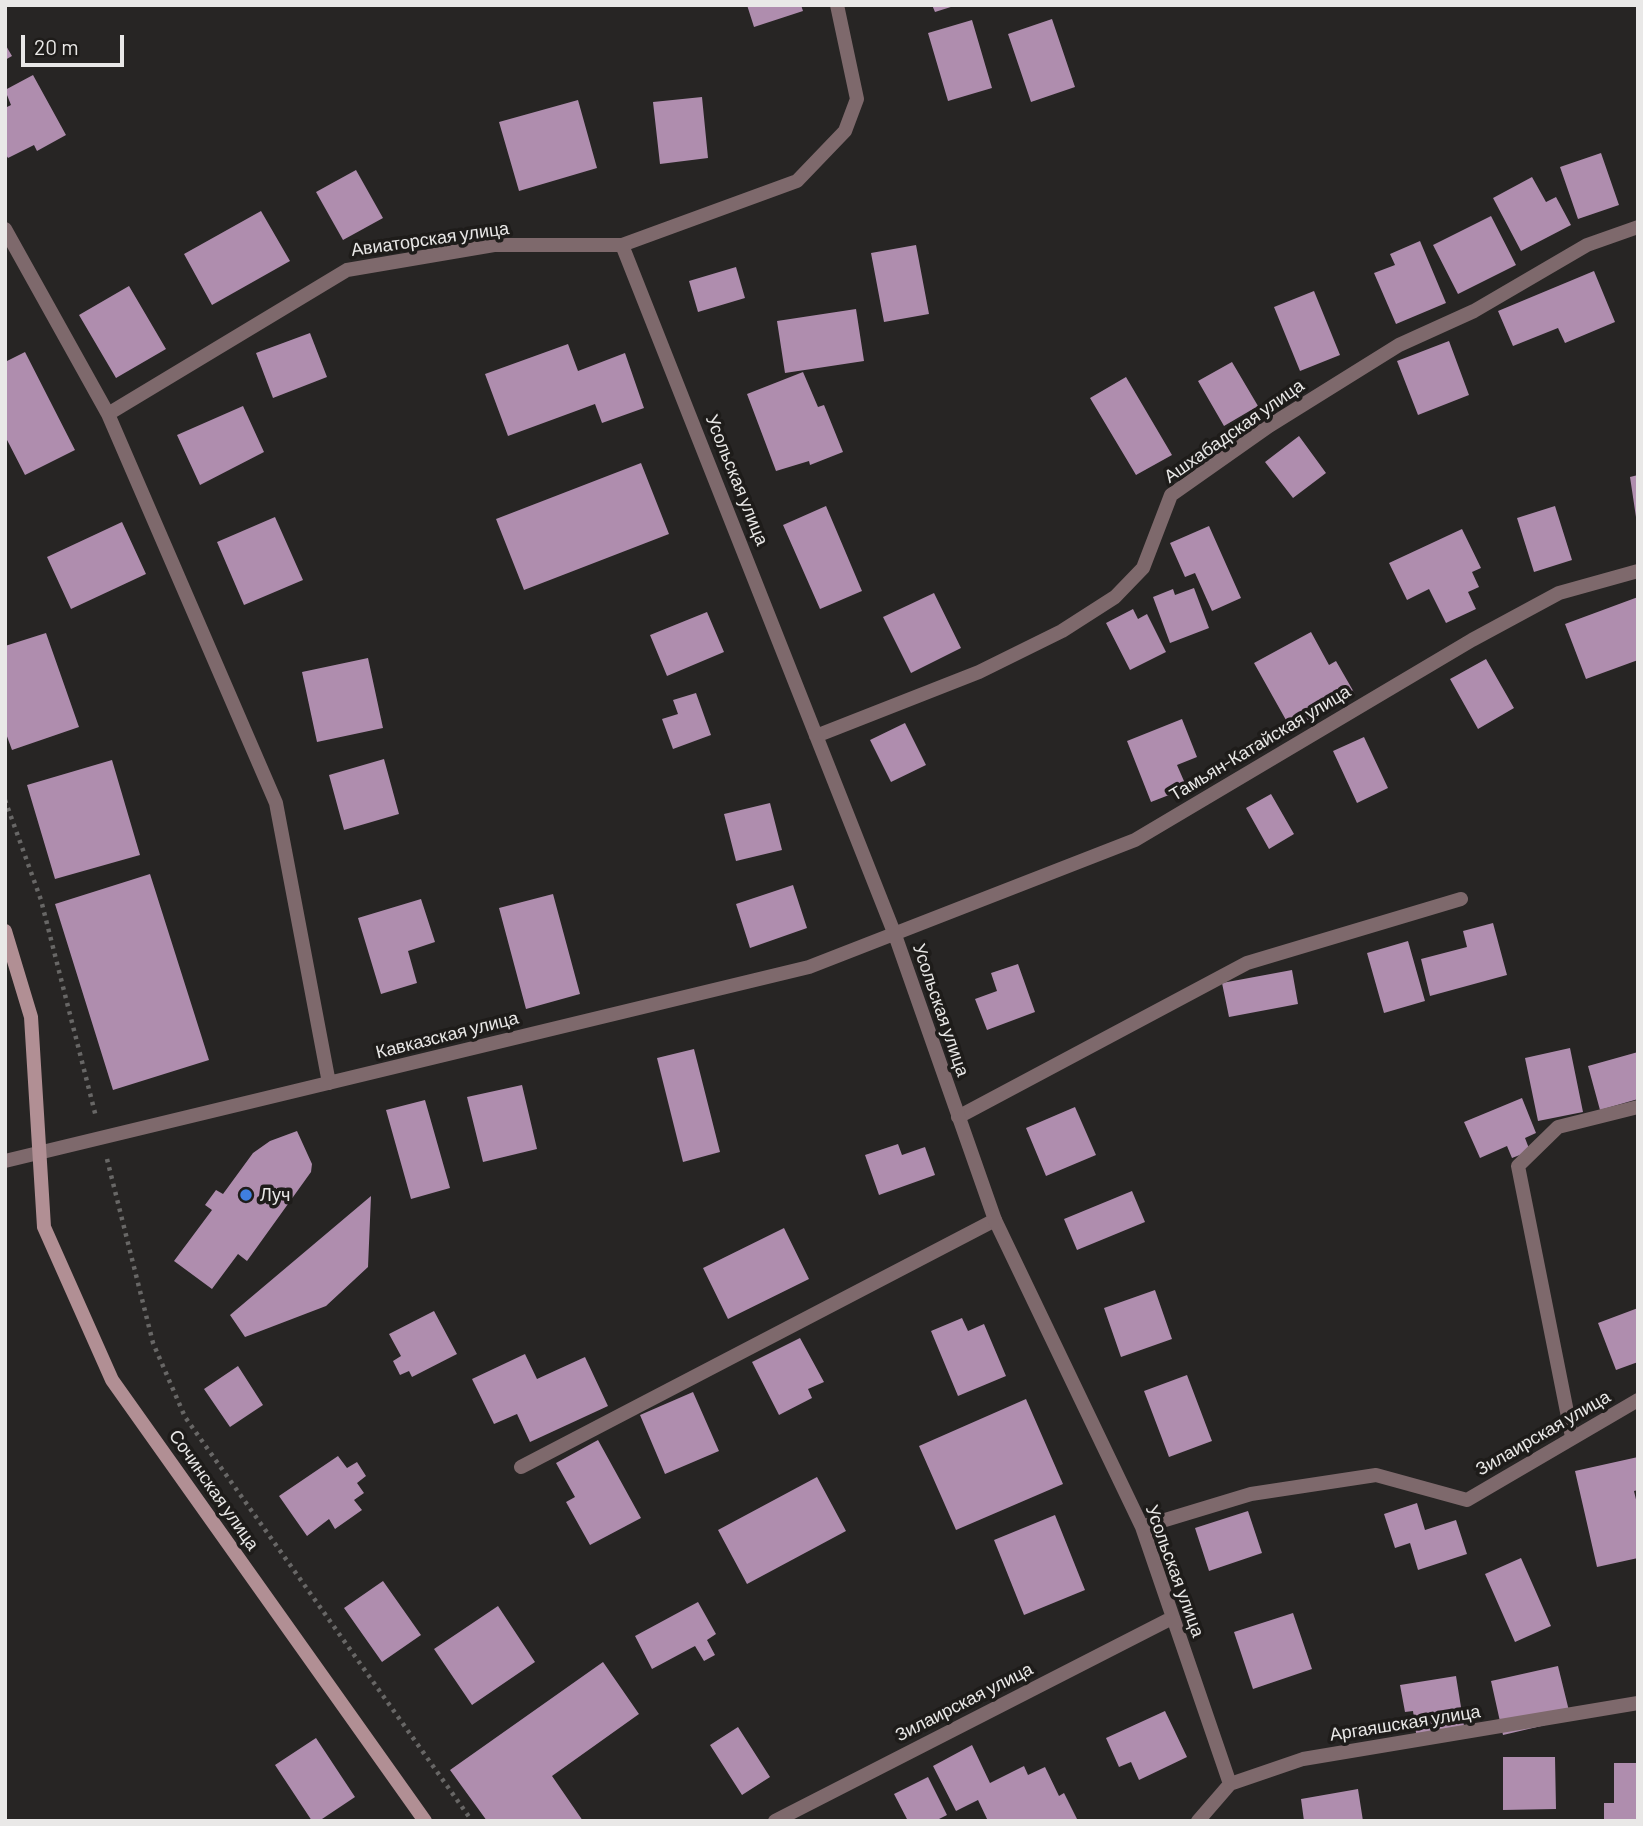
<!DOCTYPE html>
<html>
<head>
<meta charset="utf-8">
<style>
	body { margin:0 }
	#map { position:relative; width:1643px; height:1826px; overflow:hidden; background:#272524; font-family:Barlow,sans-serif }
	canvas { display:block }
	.frame { position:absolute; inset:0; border:7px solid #e9e8e7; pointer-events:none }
	.scale { position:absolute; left:21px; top:35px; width:103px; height:32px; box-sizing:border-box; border:4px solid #e9e8e7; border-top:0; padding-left:9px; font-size:21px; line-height:24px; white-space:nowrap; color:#e9e8e7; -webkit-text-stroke:5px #1e1c1a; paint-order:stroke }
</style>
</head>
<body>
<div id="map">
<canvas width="1643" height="1826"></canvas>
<div class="frame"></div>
<div class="scale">20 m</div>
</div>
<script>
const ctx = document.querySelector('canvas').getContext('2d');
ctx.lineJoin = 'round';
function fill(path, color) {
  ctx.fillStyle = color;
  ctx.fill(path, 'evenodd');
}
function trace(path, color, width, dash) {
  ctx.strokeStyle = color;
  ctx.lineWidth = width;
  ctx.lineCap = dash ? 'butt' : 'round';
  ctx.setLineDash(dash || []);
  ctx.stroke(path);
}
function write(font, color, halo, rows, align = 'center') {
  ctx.font = font + ' Barlow,sans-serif';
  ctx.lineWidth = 7;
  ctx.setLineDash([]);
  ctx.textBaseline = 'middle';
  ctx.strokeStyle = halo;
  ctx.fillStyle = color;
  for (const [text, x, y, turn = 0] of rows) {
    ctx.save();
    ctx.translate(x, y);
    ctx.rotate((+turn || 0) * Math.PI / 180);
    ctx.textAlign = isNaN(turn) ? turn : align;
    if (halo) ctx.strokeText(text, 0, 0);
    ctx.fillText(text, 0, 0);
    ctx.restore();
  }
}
fill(new Path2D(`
	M747 5H801L803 11 754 27Z
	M932 5H954V6L935 12Z
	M1052 19 1075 87 1031 102 1008 34Z
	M972 20 992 88 948 101 928 33Z
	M5 44 12 56 5 60Z
	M33 75 66 135 37 151 34 145 8 158 5 153V108L11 105 5 90Z
	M702 97 708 158 660 164 653 102Z
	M578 100 597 168 519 191 499 122Z
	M1601 153 1619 205 1578 219 1560 167Z
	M356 170 383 218 343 240 316 192Z
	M1532 177 1546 202 1556 197 1571 225 1521 251 1493 198Z
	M261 211 290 261 212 305 184 254Z
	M1491 216 1516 265 1458 294 1433 245Z
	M1420 241 1446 303 1396 324 1374 273 1395 265 1390 254Z
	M916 245 929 314 884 322 871 253Z
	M736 267 745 298 698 312 689 281Z
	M1594 271 1615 322 1565 343 1558 328 1513 346 1498 311Z
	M129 286 166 349 116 378 79 315Z
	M1314 291 1340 355 1300 371 1274 307Z
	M856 309 864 361 785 373 777 321Z
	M310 333 327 377 273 398 256 353Z
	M1449 341 1469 395 1418 415 1397 361Z
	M568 344 578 371 625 353 644 408 602 423 595 404 508 436 485 374Z
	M25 352 75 450 25 475 5 436V362Z
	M1232 362 1258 406 1224 426 1198 381Z
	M803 372 818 407 824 405 843 452 810 465 809 461 776 471 747 394Z
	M1126 377 1172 455 1136 475 1090 398Z
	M243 406 264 452 200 485 177 435Z
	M1299 436 1326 473 1293 498 1265 462Z
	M641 463 669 534 524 590 496 519Z
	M1638 475V517H1636L1630 477Z
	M826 506 862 591 820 609 783 525Z
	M1555 506 1572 560 1534 572 1517 518Z
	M275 517 303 580 244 605 217 542Z
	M122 522 146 574 71 609 47 557Z
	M1209 526 1241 598 1212 611 1195 573 1185 577 1170 543Z
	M1462 529 1481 568 1472 572 1479 587 1468 592 1476 609 1446 623 1429 589 1407 600 1389 563Z
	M1194 588 1209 628 1170 643 1153 597 1173 589 1175 595Z
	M934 593 961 648 911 673 883 617Z
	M1638 597V660L1586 679 1565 624Z
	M1133 609 1138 619 1147 614 1166 652 1130 670 1106 623Z
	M707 612 724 652 667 676 650 635Z
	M1311 632 1329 665 1336 661 1355 694 1291 729 1254 663Z
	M46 633 79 727 12 750 5 731V646Z
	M368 658 383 728 317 742 302 672Z
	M1486 659 1514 708 1478 729 1450 679Z
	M696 693 711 735 673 749 662 719 678 714 673 700Z
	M1182 719 1197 757 1177 765 1187 788 1151 802 1127 741Z
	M905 723 926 765 891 782 870 740Z
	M1364 737 1388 788 1357 803 1333 751Z
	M384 759 399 814 344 830 329 775Z
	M112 760 140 855 55 879 27 785Z
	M1271 794 1294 834 1269 849 1246 808Z
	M770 803 782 850 736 861 724 814Z
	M150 874 209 1060 113 1090 55 904Z
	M793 885 807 928 750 948 736 904Z
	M553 894 580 994 526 1009 499 908Z
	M421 899 435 942 408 951 417 983 381 994 358 918Z
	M1493 923 1507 975 1430 996 1421 959 1467 947 1463 931Z
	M1408 941 1425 1001 1384 1013 1367 953Z
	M1018 964 1035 1012 987 1030 975 999 997 991 991 973Z
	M1292 970 1298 1004 1229 1017 1222 983Z
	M1570 1048 1583 1112 1538 1121 1525 1058Z
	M694 1049 720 1152 683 1162 657 1058Z
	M1638 1052V1099L1600 1110 1588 1066Z
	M522 1085 537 1149 483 1162 467 1097Z
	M1522 1098 1536 1133 1525 1138 1530 1151 1512 1158 1507 1146 1480 1158 1464 1122Z
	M425 1100 450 1188 411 1199 386 1110Z
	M1075 1107 1096 1155 1046 1176 1026 1128Z
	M297 1131 312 1164 311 1172 247 1261 238 1254 212 1289 174 1261 212 1210 205 1205 216 1190 223 1194 253 1153 270 1141Z
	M898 1144 902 1155 925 1147 935 1175 879 1195 865 1155Z
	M1132 1191 1145 1222 1077 1250 1064 1219Z
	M371 1196 368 1267 326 1306 245 1337 230 1315Z
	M784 1228 809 1279 728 1319 703 1268Z
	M1155 1290 1172 1339 1121 1357 1104 1308Z
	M1638 1308V1362L1616 1370 1598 1323Z
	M434 1311 457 1354 412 1377 409 1371 400 1375 393 1361 401 1356 389 1334Z
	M962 1318 968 1331 984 1324 1006 1376 958 1396 931 1331Z
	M800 1338 824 1382 808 1389 812 1398 779 1415 752 1362Z
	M525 1354 537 1379 585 1357 608 1406 530 1442 517 1414 494 1424 472 1379Z
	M238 1366 263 1405 230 1427 204 1389Z
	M1187 1375 1212 1441 1169 1457 1144 1391Z
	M693 1392 719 1451 665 1474 640 1415Z
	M1026 1399 1063 1484 956 1530 919 1446Z
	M598 1440 641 1518 590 1545 566 1502 575 1497 556 1463Z
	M338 1456 347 1468 357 1462 366 1476 357 1483 364 1493 354 1500 362 1510 335 1529 329 1519 307 1536 279 1496Z
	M1638 1457V1490L1634 1491 1638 1508V1558L1597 1567 1575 1471Z
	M817 1477 846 1531 747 1584 718 1530Z
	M1417 1503 1425 1530 1456 1520 1467 1554 1418 1570 1410 1543 1395 1548 1384 1514Z
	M1248 1511 1262 1553 1209 1571 1195 1528Z
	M1055 1515 1085 1590 1024 1615 994 1540Z
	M1521 1558 1551 1626 1515 1642 1485 1574Z
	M383 1581 421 1635 382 1662 344 1608Z
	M698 1602 716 1634 707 1640 715 1655 704 1661 695 1646 652 1669 635 1636Z
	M498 1606 535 1662 472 1705 434 1649Z
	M1293 1613 1312 1669 1253 1689 1234 1632Z
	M603 1662 639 1714 552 1776 583 1821H487L450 1770Z
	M1558 1666 1571 1719 1503 1735 1491 1681Z
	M1456 1676 1465 1732 1417 1740 1413 1711 1405 1712 1400 1685Z
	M1165 1711 1187 1757 1139 1780 1131 1762 1119 1767 1106 1738Z
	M738 1727 770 1777 742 1795 710 1745Z
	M316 1738 355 1797 319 1821H312L275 1765Z
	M972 1745 990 1783 1024 1766 1028 1775 1045 1767 1059 1796 1064 1793 1078 1821H988L978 1800 956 1811 933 1766Z
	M1503 1757H1555L1556 1809 1503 1810Z
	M1614 1763H1638V1821H1604V1803H1614Z
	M928 1777 947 1815 935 1821H908L894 1794Z
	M1358 1789 1363 1821H1304L1301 1799Z`), '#af8dae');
trace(new Path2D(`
	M5 800 41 900 96 1117
	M107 1159 153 1343 185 1417 472 1821`), '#686766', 4.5, [3.5, 5]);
trace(new Path2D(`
	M958 1117 1247 963 1461 899
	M1572 1437 1518 1166 1558 1127 1638 1107
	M521 1467 995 1220`), '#7e696c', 14);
trace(new Path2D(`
	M5 229 108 414 276 803 329 1083
	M622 245 895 935 995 1220 1142 1527 1230 1784
	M108 414 347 270 494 245H622L797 181 845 131 857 99 837 5
	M816 736 979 672 1062 631 1115 597 1143 568 1171 495 1269 426 1399 345 1474 311 1587 245 1638 227
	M5 1161 809 967 1135 840 1472 640 1559 593 1638 571
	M1142 1527 1251 1494 1376 1475 1467 1500 1638 1400
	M775 1821 1172 1618
	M1198 1821 1230 1784 1303 1759 1638 1703`), '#7e696c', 14);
trace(new Path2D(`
	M5 931 31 1017 44 1227 112 1380 425 1821`), '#b18f94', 14);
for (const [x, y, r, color] of [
	[246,1195,7,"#3f7fe0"]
]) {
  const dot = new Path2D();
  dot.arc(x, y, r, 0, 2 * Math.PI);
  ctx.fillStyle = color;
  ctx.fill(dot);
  trace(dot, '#1e1c1a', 2.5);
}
write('18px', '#e9e8e7', '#1e1c1a', [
	["Авиаторская улица",430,239,-8],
	["Ашхабадская улица",1234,431,-35],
	["Усольская улица",737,480,68],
	["Тамьян-Катайская улица",1260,743,-31],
	["Усольская улица",941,1010,71],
	["Кавказская улица",447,1035,-14],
	["Зилаирская улица",1543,1433,-30],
	["Сочинская улица",214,1490,55],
	["Усольская улица",1175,1571,70],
	["Зилаирская улица",964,1702,-27],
	["Аргаяшская улица",1405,1723,-9]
]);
write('18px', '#e9e8e7', '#1e1c1a', [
	["Луч",260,1195]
], 'left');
</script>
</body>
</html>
